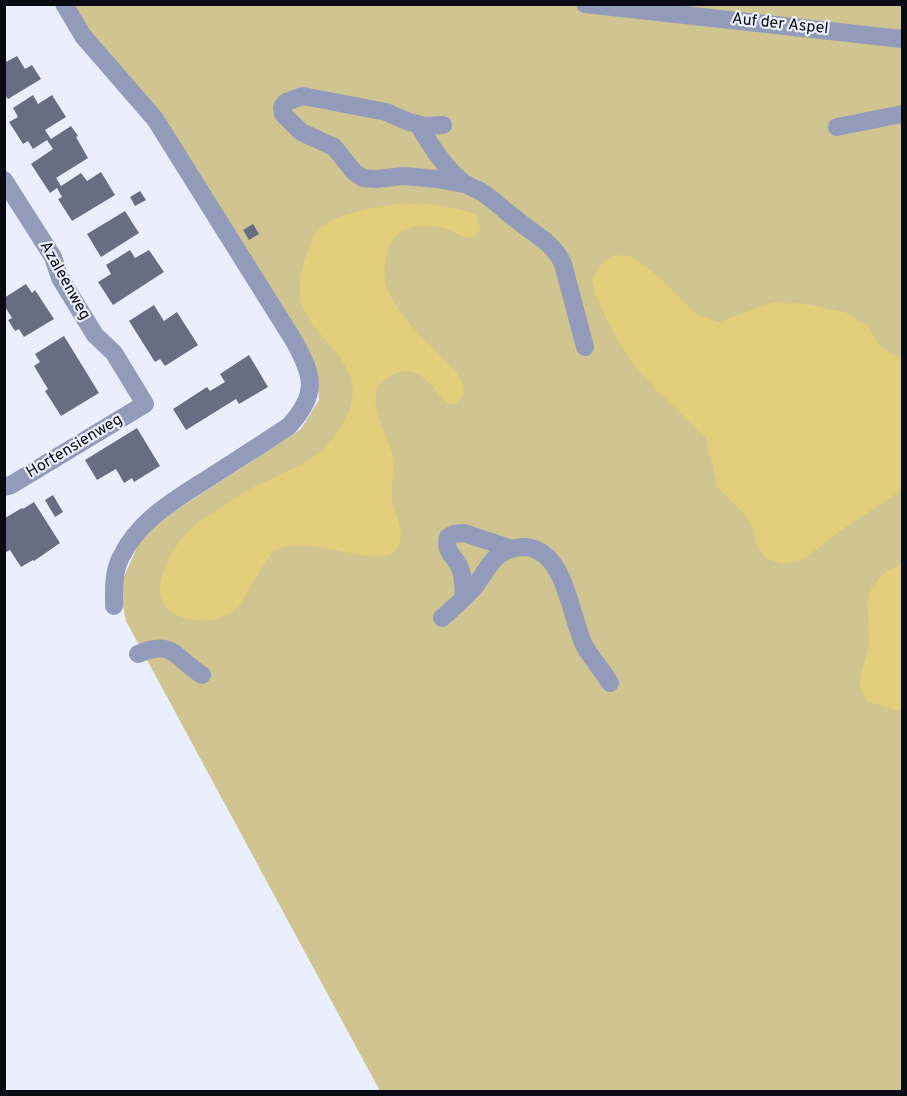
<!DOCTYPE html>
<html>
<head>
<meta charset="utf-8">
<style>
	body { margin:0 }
	#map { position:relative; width:907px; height:1096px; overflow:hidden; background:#eaeefd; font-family:Overpass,sans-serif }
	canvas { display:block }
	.frame { position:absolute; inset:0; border:6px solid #090b13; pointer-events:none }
</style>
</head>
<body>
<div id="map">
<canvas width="907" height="1096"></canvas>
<div class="frame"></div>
</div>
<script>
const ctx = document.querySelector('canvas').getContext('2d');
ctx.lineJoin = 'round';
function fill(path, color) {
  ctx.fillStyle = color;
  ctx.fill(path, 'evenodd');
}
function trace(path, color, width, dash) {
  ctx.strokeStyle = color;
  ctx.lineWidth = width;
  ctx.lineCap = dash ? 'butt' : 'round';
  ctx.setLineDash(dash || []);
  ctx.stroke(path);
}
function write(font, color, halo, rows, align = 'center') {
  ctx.font = font + ' Overpass,sans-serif';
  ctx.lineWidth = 4.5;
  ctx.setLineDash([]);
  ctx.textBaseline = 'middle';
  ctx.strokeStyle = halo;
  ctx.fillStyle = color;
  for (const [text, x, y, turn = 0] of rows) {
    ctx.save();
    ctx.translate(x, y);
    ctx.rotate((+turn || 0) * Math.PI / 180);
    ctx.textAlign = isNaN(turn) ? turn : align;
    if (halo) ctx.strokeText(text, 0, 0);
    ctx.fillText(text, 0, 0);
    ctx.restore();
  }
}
fill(new Path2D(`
	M508 4 902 5V1091H380L126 621 119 588 144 531 301 429 319 400 317 376 71 5Z`), '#d0c490');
fill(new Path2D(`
	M408 203C432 204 453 206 475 214 479 222 483 235 472 237 463 239 453 231 446 229 426 222 401 225 389 245 387 250 386 257 385 263 385 268 384 275 385 281 391 312 436 350 458 374 464 385 467 396 456 404L447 403C429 385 418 360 389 377 382 380 377 386 376 394 372 412 390 440 393 458 395 471 391 485 392 498 394 514 409 536 395 551 378 569 310 536 280 548 275 549 272 554 268 559 244 589 245 623 199 620 185 619 173 617 164 605 158 595 159 583 163 573 177 536 194 524 226 504 235 498 244 491 254 487 280 474 312 464 331 441 345 423 357 403 351 379 343 351 312 333 302 305 298 294 300 282 302 272 305 258 309 241 318 230 333 213 386 205 408 203Z
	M613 255 631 256 658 276 696 314 719 322 773 302 807 304 847 313 868 326 880 346 896 356 902 355V490L840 531 803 560 783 564 767 559 757 547 753 528 744 514 718 488 706 438 655 389 632 363 612 330 595 294 592 281 598 267Z
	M902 563V712L866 701 859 683 870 641 867 603 872 587 885 572Z`), '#e1cd7a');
fill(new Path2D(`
	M17 56 25 69 32 65 41 79 8 99 4 94V63Z
	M33 95 38 104 52 95 66 117 45 130 51 139 71 126 78 136 76 137 88 158 56 178 61 186 81 173 87 181 101 172 115 195 72 221 58 199 62 197 57 188 50 193 31 164 53 149 47 140 33 149 28 141 23 144 9 122 18 117 13 108Z
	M140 191 146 200 135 206 130 197Z
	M125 211 139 233 101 257 87 234Z
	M253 224 259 234 249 240 243 230Z
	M130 250 135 258 149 250 164 272 113 305 98 282 111 274 106 265Z
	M26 284 32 293 35 290 54 319 24 337 19 329 15 331 8 320 12 318 4 305V298Z
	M154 305 164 321 177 312 198 345 165 366 160 359 155 362 129 321Z
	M64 336 99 393 61 416 45 391 48 389 34 366 40 362 35 354Z
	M249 355 268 387 239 404 236 399 186 430 173 409 207 387 210 391 225 382 220 374Z
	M137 428 160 466 134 482 132 478 124 483 116 469 97 480 85 460Z
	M53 495 63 512 55 517 45 500Z
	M34 502 60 543 34 561 33 560 21 567 10 550 4 553V521L5 518 22 508 23 509Z`), '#676d83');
trace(new Path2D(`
	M64 4 83 36 155 119 294 341C314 377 318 394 289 426 264 443 238 459 212 476 178 498 139 519 121 557 113 572 114 590 114 606
	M585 4 902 39
	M418 124C430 144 444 168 464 183 468 186 475 188 480 191 494 199 504 211 517 220 535 235 553 242 563 264L585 347
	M443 125 425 126 409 122 386 112 303 96 286 102 282 107 283 114 301 132 334 147 354 172 363 178 376 179 404 176 437 179 464 184
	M837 127 902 114
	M4 180 53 257 60 278 95 335 114 353 145 404 11 485 4 487
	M464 598C463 589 464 576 460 568 455 556 444 552 448 537L454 534 464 533 512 549
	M442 618C453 608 465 598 475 586 484 575 488 563 500 554 508 549 517 547 526 547 566 551 570 616 584 645 591 658 602 670 610 683
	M138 654C173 639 174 657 202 675`), '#939bbb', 18);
write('16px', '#090b13', '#eaeefd', [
	["Auf der Aspel",780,25,6],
	["Azaleenweg",64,281,61],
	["Hortensienweg",75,447,-31]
]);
</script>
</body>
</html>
